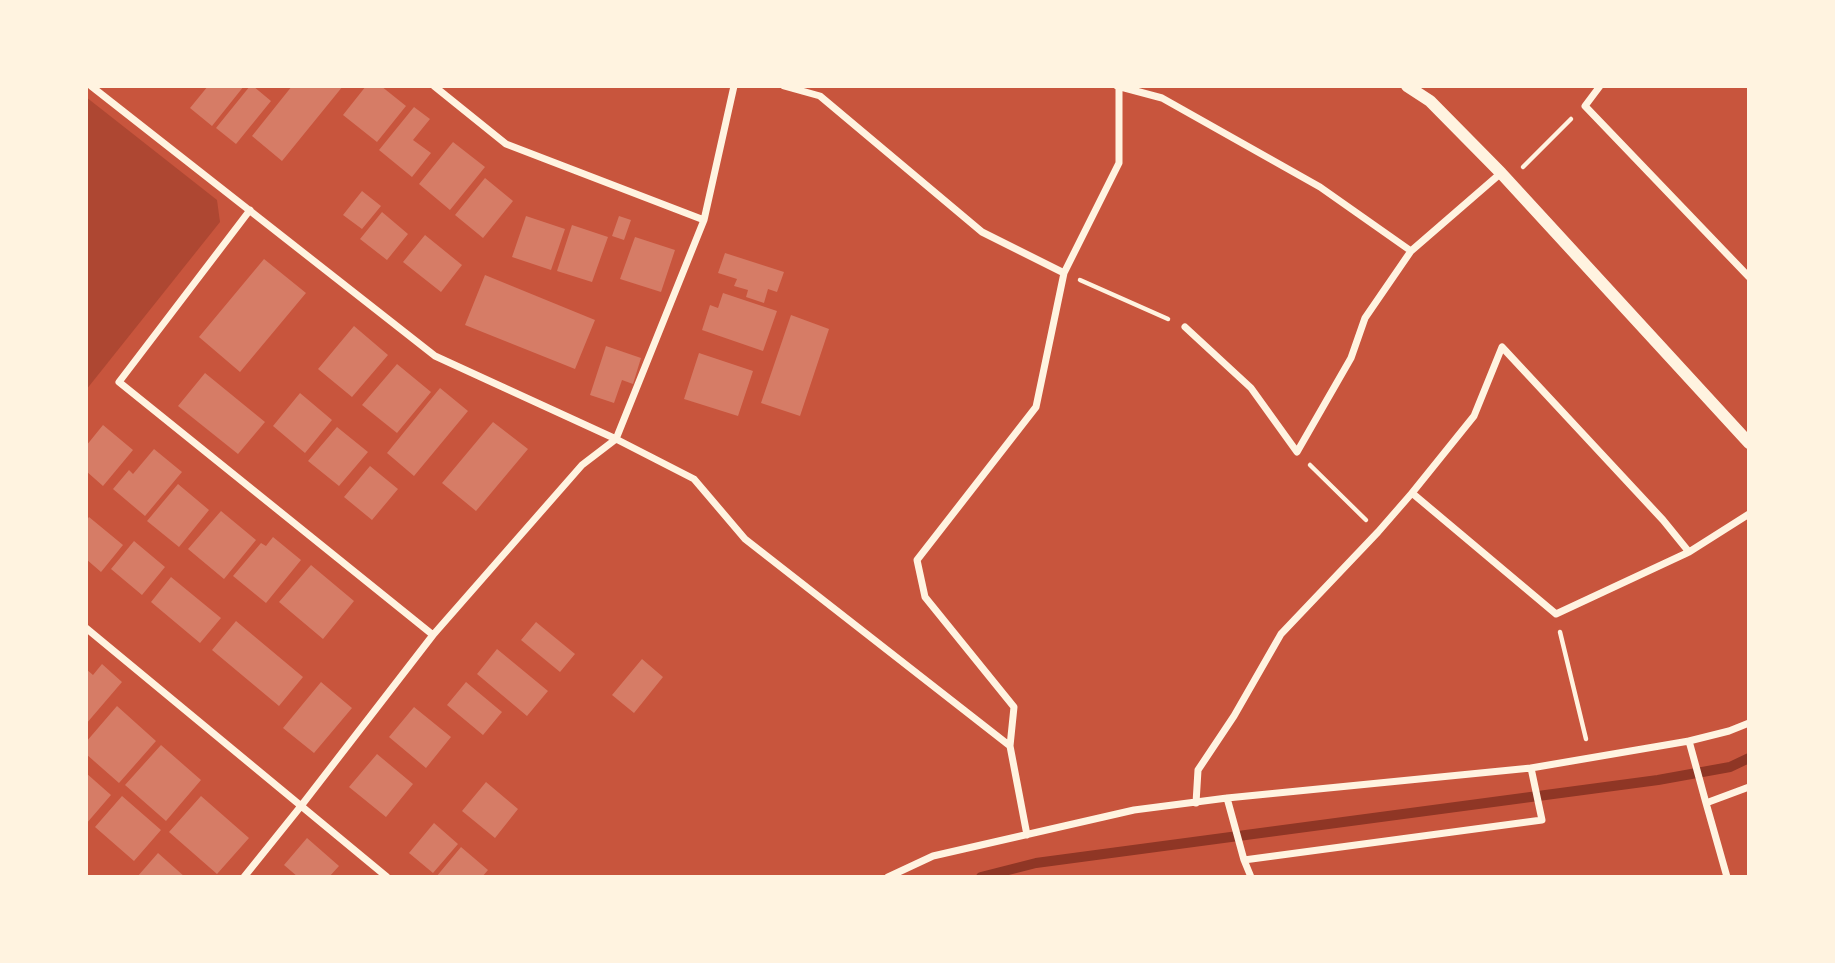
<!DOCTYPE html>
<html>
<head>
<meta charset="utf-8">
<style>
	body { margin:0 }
	#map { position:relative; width:1835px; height:963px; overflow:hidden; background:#c8553d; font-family:"DejaVu Sans",sans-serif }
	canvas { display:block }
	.frame { position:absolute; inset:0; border:88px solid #fff3e0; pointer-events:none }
</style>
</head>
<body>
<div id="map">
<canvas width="1835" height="963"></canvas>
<div class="frame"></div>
</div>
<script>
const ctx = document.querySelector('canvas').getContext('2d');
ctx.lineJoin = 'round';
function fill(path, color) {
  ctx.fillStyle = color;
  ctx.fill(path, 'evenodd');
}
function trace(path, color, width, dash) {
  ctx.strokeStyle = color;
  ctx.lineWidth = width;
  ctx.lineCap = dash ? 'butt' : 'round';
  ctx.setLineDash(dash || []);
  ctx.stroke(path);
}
fill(new Path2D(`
	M86 97 217 200 220 222 86 390Z`), '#ae4732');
trace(new Path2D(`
	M981 877 1036 863 1658 780 1730 767 1749 758`), '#8f3625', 10);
fill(new Path2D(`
	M208 86H244L212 126 190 108Z
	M250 86H253L271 101 236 144 216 128Z
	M292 86H343L282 161 252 136Z
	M366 86H381L406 106 377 142 343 115Z
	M414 107 430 119 413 140 431 153 412 177 379 150Z
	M453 142 485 167 450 210 419 184Z
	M485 178 513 201 483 238 455 215Z
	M362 191 381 206 362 229 343 215Z
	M382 212 408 234 387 260 360 239Z
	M526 216 565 229 551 270 512 257Z
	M619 216 631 220 624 240 612 236Z
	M572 225 608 237 592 282 557 271Z
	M425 235 462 265 441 292 403 262Z
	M635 237 675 250 661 292 620 279Z
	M725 253 784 272 777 292 768 289 764 303 746 297 748 290 734 286 737 279 718 273Z
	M264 259 306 293 240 372 199 337Z
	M485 275 595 320 575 369 465 325Z
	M723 293 777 311 763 351 702 330 710 305 718 308Z
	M791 315 829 329 800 416 761 403Z
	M354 326 388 355 352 397 318 369Z
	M606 346 641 358 633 384 622 380 614 403 590 395Z
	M699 353 753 371 738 416 684 399Z
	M397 364 431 392 397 433 362 405Z
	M205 373 265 422 238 454 178 406Z
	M440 388 468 411 414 476 387 453Z
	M300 393 332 420 305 453 273 426Z
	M493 422 528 449 476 511 442 483Z
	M103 425 133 450 103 486 86 471V446Z
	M337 427 368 452 339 486 308 461Z
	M154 449 182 472 145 516 113 489 129 470 133 474Z
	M370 466 398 489 372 520 344 497Z
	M178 484 209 510 179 547 147 521Z
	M221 511 256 540 224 579 188 549Z
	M89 517 123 545 101 572 86 559V521Z
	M273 537 301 560 266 603 233 576 261 543 266 546Z
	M134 541 165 567 142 595 111 569Z
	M311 565 354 601 323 639 279 602Z
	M171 577 221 618 200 643 151 602Z
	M236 621 303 677 279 706 212 650Z
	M536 622 575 654 560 672 521 640Z
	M497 649 548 691 527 716 477 674Z
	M642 659 663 677 634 713 612 695Z
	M102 664 122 682 86 724V669L93 675Z
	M321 682 352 708 314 753 283 728Z
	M466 682 502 712 483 735 447 705Z
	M117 706 156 741 119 783 86 754V742Z
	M414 707 451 737 426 768 389 737Z
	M161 745 201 780 166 821 125 785Z
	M377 754 413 784 386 817 349 787Z
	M86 773 111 795 86 824Z
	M486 782 518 809 495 838 462 811Z
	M122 796 161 830 134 861 95 827Z
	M201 796 249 838 217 874 169 832Z
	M434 823 458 844 433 873 409 853Z
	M307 838 339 866 329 877H298L284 865Z
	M461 847 488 870 482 877H436Z
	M158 853 185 877H137Z`), '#d67c66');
trace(new Path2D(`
	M1523 167 1571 119
	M1080 280 1168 319
	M1310 465 1366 520
	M1560 632 1586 739`), '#fff3e0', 4.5);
trace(new Path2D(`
	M91 86 435 356 616 439 694 479 745 539 1010 746 1027 835
	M434 86 506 144 704 220
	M784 86 820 96 982 232 1064 273
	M1117 86 1162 98 1320 187 1411 251 1501 173
	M1600 86 1585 106 1749 277
	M250 210 119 382 433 635
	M1185 327 1251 388 1297 452 1351 358 1365 318 1411 251
	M1689 552 1663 520 1502 347 1474 416 1412 493 1556 614 1689 552 1749 514
	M86 628 387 877
	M1689 741 1706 803
	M1010 746 1014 707 925 597 917 560 1036 407 1064 273 1119 163V87
	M1227 798 1244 860
	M1196 803 1198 770 1234 716 1281 634 1378 532 1412 493
	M244 877 301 806 433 635 582 465 616 439 704 220 734 86
	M888 877 933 856 1134 810 1227 798 1531 768 1689 741 1729 731 1749 723
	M1251 877 1244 860 1542 820 1531 768
	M1727 877 1706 803 1749 787`), '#fff3e0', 7);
trace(new Path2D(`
	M1407 86 1430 101 1501 173 1749 443`), '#fff3e0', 12);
</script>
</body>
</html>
